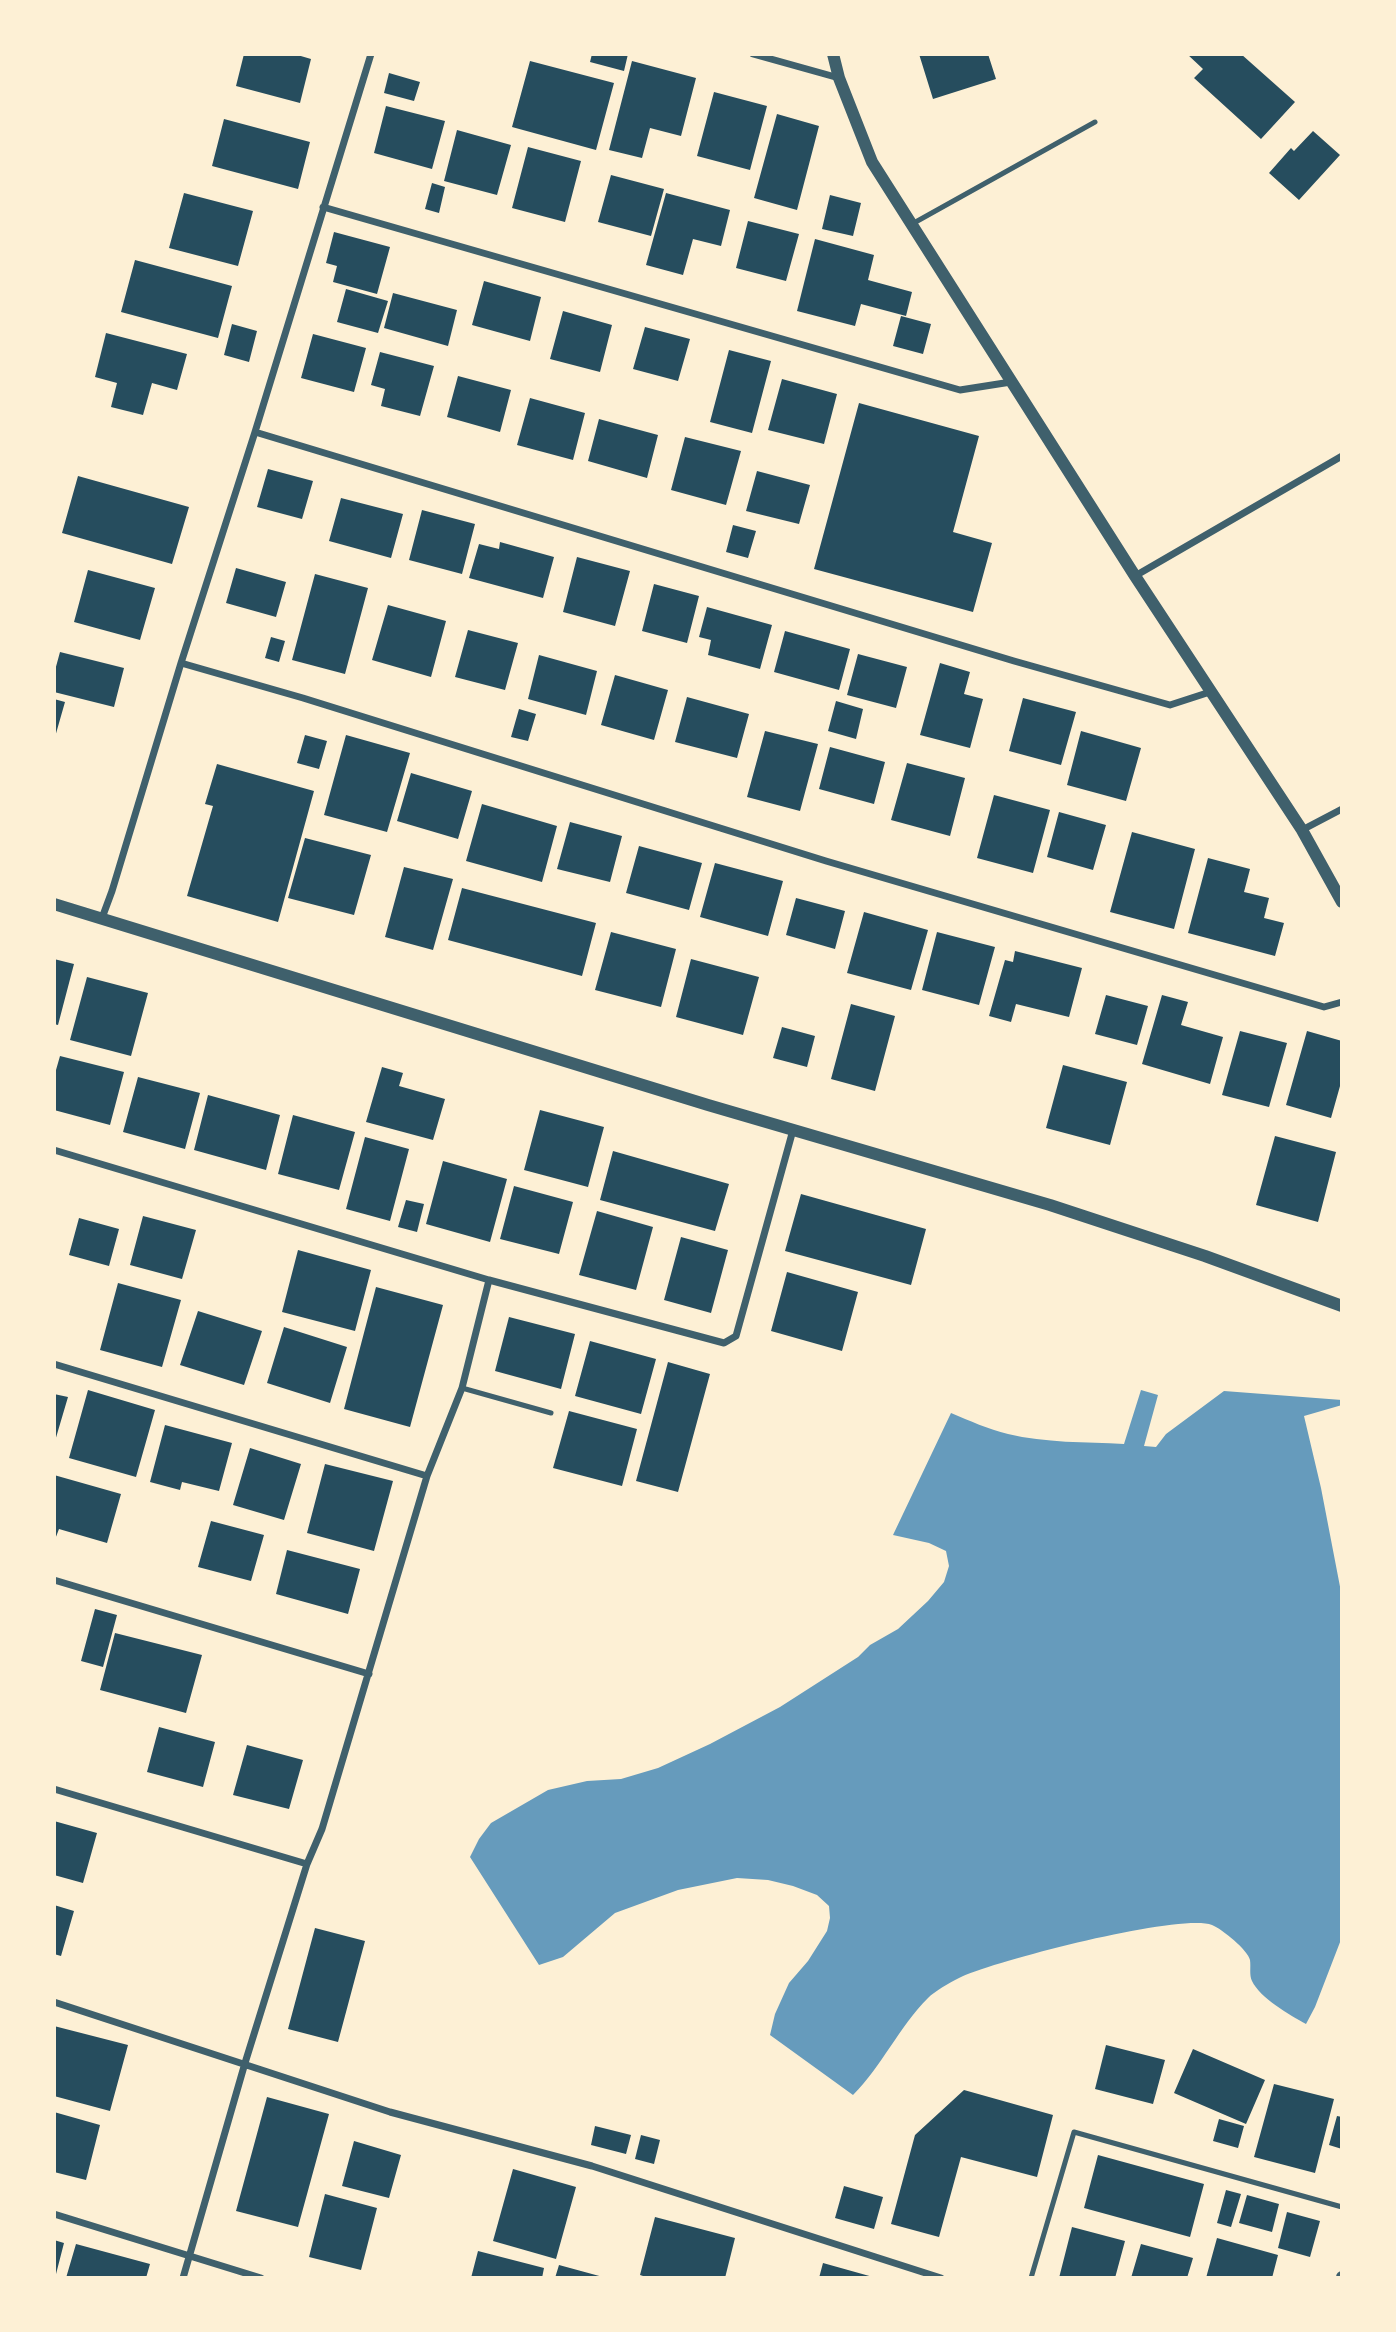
<!DOCTYPE html>
<html>
<head>
<meta charset="utf-8">
<style>
	body { margin:0 }
	#map { position:relative; width:1396px; height:2332px; overflow:hidden; background:#fdf0d5; font-family:Figtree,sans-serif }
	canvas { display:block }
	.frame { position:absolute; inset:0; border:56px solid #fdf0d5; pointer-events:none }
</style>
</head>
<body>
<div id="map">
<canvas width="1396" height="2332"></canvas>
<div class="frame"></div>
</div>
<script>
const ctx = document.querySelector('canvas').getContext('2d');
ctx.lineJoin = 'round';
function fill(path, color) {
  ctx.fillStyle = color;
  ctx.fill(path, 'evenodd');
}
function trace(path, color, width, dash) {
  ctx.strokeStyle = color;
  ctx.lineWidth = width;
  ctx.lineCap = dash ? 'butt' : 'round';
  ctx.setLineDash(dash || []);
  ctx.stroke(path);
}
fill(new Path2D(`
	M1141 1390 1158 1395 1144 1446 1156 1447 1166 1434 1224 1391 1342 1400V1405L1304 1416 1321 1488 1342 1597V1937L1315 2007 1306 2024C1290 2015 1260 1998 1252 1981 1249 1975 1251 1967 1250 1960 1248 1950 1222 1929 1212 1925 1179 1913 994 1961 959 1978 949 1983 935 1991 928 1998 899 2027 882 2066 853 2095L770 2035 775 2014 789 1983 808 1961 827 1931 830 1918 829 1906 817 1895 793 1886 768 1880 737 1878 678 1890 615 1913 563 1957 539 1965 470 1857 479 1839 491 1823 548 1790 587 1781 621 1779 658 1768 710 1744 780 1707 858 1657 870 1645 898 1629 928 1601 944 1582 949 1566 946 1551 929 1543 893 1535 951 1413C970 1421 988 1429 1008 1434 1045 1443 1086 1442 1124 1444Z`), '#669bbc');
fill(new Path2D(`
	M244 54H294L311 59 300 103 236 86Z
	M592 54H628L624 71 590 62Z
	M919 54H988L996 79 933 99Z
	M1187 54H1241L1295 102 1261 139 1194 78 1203 69Z
	M530 61 614 83 596 150 512 127Z
	M632 61 696 78 681 136 650 128 642 158 609 150Z
	M389 73 420 82 414 101 384 93Z
	M714 92 767 106 750 170 697 156Z
	M386 106 445 121 432 169 374 153Z
	M777 114 819 126 797 210 754 198Z
	M224 119 310 142 298 189 212 166Z
	M457 130 511 145 497 195 444 181Z
	M1313 131 1340 155 1299 200 1269 173 1291 148 1294 151Z
	M528 147 581 161 565 222 512 208Z
	M611 175 664 189 651 236 598 222Z
	M432 183 445 187 439 213 425 209Z
	M184 193 253 211 238 266 169 248Z
	M666 193 730 210 721 246 693 239 683 275 646 265Z
	M830 195 861 203 853 236 822 229Z
	M748 221 799 234 786 281 736 268Z
	M334 232 390 247 377 294 333 282 337 266 326 263Z
	M815 239 874 255 868 280 912 292 906 316 861 304 855 326 797 311Z
	M135 260 232 286 218 338 121 312Z
	M484 281 541 297 530 341 472 325Z
	M346 289 388 301 378 333 337 322Z
	M393 293 457 310 448 346 384 328Z
	M563 311 612 325 600 372 550 359Z
	M901 316 931 324 923 354 893 346Z
	M232 324 257 331 249 362 224 355Z
	M645 327 690 339 678 381 633 369Z
	M106 333 187 354 177 390 152 383 143 415 111 407 117 383 95 377Z
	M313 334 366 348 354 392 301 378Z
	M729 350 771 361 752 433 710 422Z
	M380 352 434 366 420 416 381 406 385 389 371 385Z
	M458 376 511 390 500 432 447 417Z
	M782 379 837 394 824 444 768 430Z
	M530 398 585 413 573 460 517 445Z
	M859 403 979 436 953 532 992 543 973 612 814 569Z
	M599 419 658 435 647 478 588 461Z
	M685 437 741 451 726 505 671 490Z
	M268 469 313 481 302 519 257 507Z
	M757 471 810 485 799 524 746 511Z
	M78 476 189 507 172 564 62 533Z
	M341 498 403 514 391 558 329 541Z
	M422 510 475 524 462 574 409 560Z
	M733 525 756 531 748 558 726 552Z
	M500 542 554 557 543 598 469 578 479 544 499 549Z
	M577 557 630 571 615 626 563 612Z
	M236 568 286 582 276 617 226 603Z
	M88 570 155 588 140 640 74 622Z
	M315 574 368 588 345 674 292 660Z
	M654 584 699 596 687 643 642 631Z
	M388 605 446 621 431 677 372 660Z
	M707 607 772 625 760 669 708 655 711 640 699 637Z
	M468 630 518 643 505 690 455 677Z
	M785 631 850 649 839 690 774 672Z
	M271 637 285 641 279 662 265 658Z
	M60 652 124 668 114 707 54 692V674Z
	M858 654 907 667 896 708 847 695Z
	M539 655 597 671 586 715 528 699Z
	M940 663 970 672 964 694 983 699 970 748 920 735Z
	M615 675 668 690 654 740 601 725Z
	M687 697 749 714 737 758 675 742Z
	M1023 698 1076 712 1061 765 1009 751Z
	M54 699 65 702 55 737H54Z
	M836 701 863 709 856 739 828 731Z
	M519 709 536 714 528 741 511 737Z
	M765 731 818 744 800 811 747 797Z
	M1081 731 1141 748 1126 801 1067 785Z
	M305 735 327 741 319 769 297 763Z
	M346 735 410 753 387 832 324 815Z
	M830 747 885 762 874 804 819 789Z
	M907 763 965 778 950 836 891 820Z
	M217 764 314 791 278 922 187 896 213 806 205 804Z
	M411 773 472 791 458 839 397 821Z
	M994 795 1050 810 1033 873 977 858Z
	M482 804 557 826 542 882 466 861Z
	M1059 812 1106 825 1093 870 1047 857Z
	M570 822 622 836 610 882 557 869Z
	M1132 832 1195 849 1174 929 1110 912Z
	M305 838 371 855 354 915 288 898Z
	M639 846 702 863 689 910 626 893Z
	M1208 858 1250 869 1244 892 1269 898 1264 918 1284 923 1275 956 1188 933Z
	M715 863 783 881 768 936 700 917Z
	M404 867 453 879 433 950 385 937Z
	M462 888 596 923 582 976 448 940Z
	M796 898 845 911 835 949 786 935Z
	M864 912 928 930 911 990 847 973Z
	M611 932 676 949 661 1007 595 990Z
	M937 932 995 947 979 1005 922 990Z
	M1015 951 1082 968 1069 1017 1016 1004 1011 1022 989 1016 1005 960 1013 962Z
	M54 959 74 964 58 1025 54 1024Z
	M691 959 759 977 743 1035 676 1017Z
	M87 977 148 993 131 1056 70 1040Z
	M1106 995 1148 1006 1137 1045 1095 1034Z
	M1162 995 1188 1002 1181 1025 1223 1037 1210 1084 1142 1064Z
	M851 1004 895 1016 875 1091 831 1079Z
	M782 1027 815 1036 807 1067 773 1058Z
	M1240 1031 1287 1043 1269 1107 1222 1095Z
	M1307 1031 1342 1041V1079L1331 1118 1286 1105Z
	M60 1056 124 1072 110 1125 54 1110V1077Z
	M1063 1065 1127 1082 1110 1145 1046 1128Z
	M382 1067 403 1073 399 1086 445 1099 433 1140 366 1122Z
	M138 1077 200 1093 185 1149 123 1132Z
	M208 1095 280 1115 266 1170 194 1150Z
	M540 1110 604 1127 588 1187 524 1170Z
	M293 1115 355 1132 339 1190 278 1174Z
	M1275 1136 1336 1152 1318 1222 1256 1205Z
	M365 1137 409 1149 390 1221 346 1209Z
	M613 1151 729 1184 715 1231 600 1200Z
	M443 1161 507 1179 490 1242 426 1224Z
	M514 1186 573 1202 559 1254 500 1239Z
	M801 1194 926 1229 911 1285 785 1251Z
	M406 1200 424 1204 417 1232 398 1227Z
	M597 1211 653 1227 636 1290 579 1275Z
	M143 1216 196 1230 182 1279 130 1265Z
	M79 1218 119 1229 109 1266 69 1255Z
	M681 1237 728 1250 711 1313 664 1300Z
	M298 1250 371 1270 355 1331 282 1312Z
	M787 1272 858 1292 842 1351 771 1331Z
	M118 1283 181 1300 162 1367 100 1350Z
	M376 1287 443 1305 410 1427 344 1409Z
	M198 1311 262 1331 244 1385 180 1365Z
	M509 1317 575 1334 561 1389 495 1371Z
	M284 1327 347 1347 330 1403 267 1383Z
	M590 1341 656 1359 641 1414 575 1396Z
	M668 1362 710 1374 678 1492 636 1481Z
	M88 1390 155 1410 136 1477 69 1458Z
	M54 1394 68 1397 55 1441H54Z
	M569 1411 637 1429 622 1486 553 1468Z
	M165 1425 232 1443 219 1491 182 1482 180 1490 150 1482Z
	M250 1448 301 1464 284 1520 233 1505Z
	M325 1464 393 1481 374 1551 307 1533Z
	M54 1475 121 1494 107 1543 59 1529 54 1542Z
	M211 1521 264 1535 251 1581 198 1567Z
	M287 1550 360 1569 348 1614 276 1594Z
	M95 1609 117 1615 103 1667 81 1661Z
	M115 1633 202 1655 186 1713 100 1690Z
	M159 1727 215 1742 203 1787 147 1772Z
	M247 1745 303 1760 289 1809 233 1795Z
	M54 1821 97 1833 83 1883 54 1875Z
	M54 1905 74 1911 61 1956 54 1954Z
	M315 1928 365 1941 338 2042 288 2029Z
	M54 2026 128 2045 110 2111 54 2096Z
	M1106 2045 1165 2060 1153 2104 1095 2089Z
	M1193 2049 1265 2080 1246 2124 1174 2093Z
	M1274 2084 1334 2099 1315 2173 1254 2157Z
	M964 2090 1053 2115 1037 2177 961 2157 939 2237 891 2224 915 2135Z
	M267 2097 329 2114 298 2227 236 2211Z
	M54 2112 100 2125 86 2180 54 2172Z
	M1337 2116 1342 2117V2149L1329 2145Z
	M1219 2119 1244 2126 1238 2148 1213 2141Z
	M595 2126 631 2135 626 2154 591 2145Z
	M641 2135 660 2140 654 2164 635 2159Z
	M354 2141 401 2155 389 2198 342 2186Z
	M1098 2155 1204 2184 1190 2237 1084 2208Z
	M513 2169 576 2187 556 2259 493 2241Z
	M844 2186 883 2197 874 2229 835 2218Z
	M1226 2190 1241 2194 1231 2227 1217 2223Z
	M325 2194 377 2208 361 2270 309 2257Z
	M1247 2195 1279 2204 1272 2232 1239 2223Z
	M1287 2212 1320 2221 1310 2257 1278 2248Z
	M655 2217 735 2238 725 2278H649L640 2275Z
	M1072 2227 1125 2241 1115 2278H1059Z
	M1217 2238 1278 2255 1272 2278H1206Z
	M54 2240 64 2243 55 2278H54Z
	M76 2244 150 2264 146 2278H66Z
	M1141 2244 1193 2258 1187 2278H1131Z
	M478 2251 544 2268 542 2278H471Z
	M823 2263 873 2277V2278H819Z
	M559 2265 603 2277V2278H555Z`), '#264d5e');
trace(new Path2D(`
	M912 224 1095 122
	M462 1388 551 1413
	M1031 2278 1074 2132 1342 2207`), '#3f606c', 5);
trace(new Path2D(`
	M753 54 839 78
	M323 207 960 390 1011 382
	M255 432 1014 661 1170 705 1210 692
	M1135 576 1342 456
	M181 663 303 698 826 861 1324 1007 1342 1002
	M1302 830 1342 809
	M102 918 112 891 181 663 255 432 371 54
	M54 1150 489 1280 724 1343 736 1336 793 1130
	M54 1364 427 1476
	M54 1580 369 1674
	M54 1789 307 1864
	M54 2002 390 2112 592 2166 941 2278
	M54 2214 261 2278
	M183 2278 245 2063 307 1864 322 1829 427 1476 462 1388 489 1280`), '#3f606c', 7);
trace(new Path2D(`
	M833 54 839 78 872 162 1135 576 1302 830 1342 902
	M54 904 708 1105 1050 1205 1205 1256 1342 1306
	M1342 2278V2277`), '#3f606c', 12);
</script>
</body>
</html>
